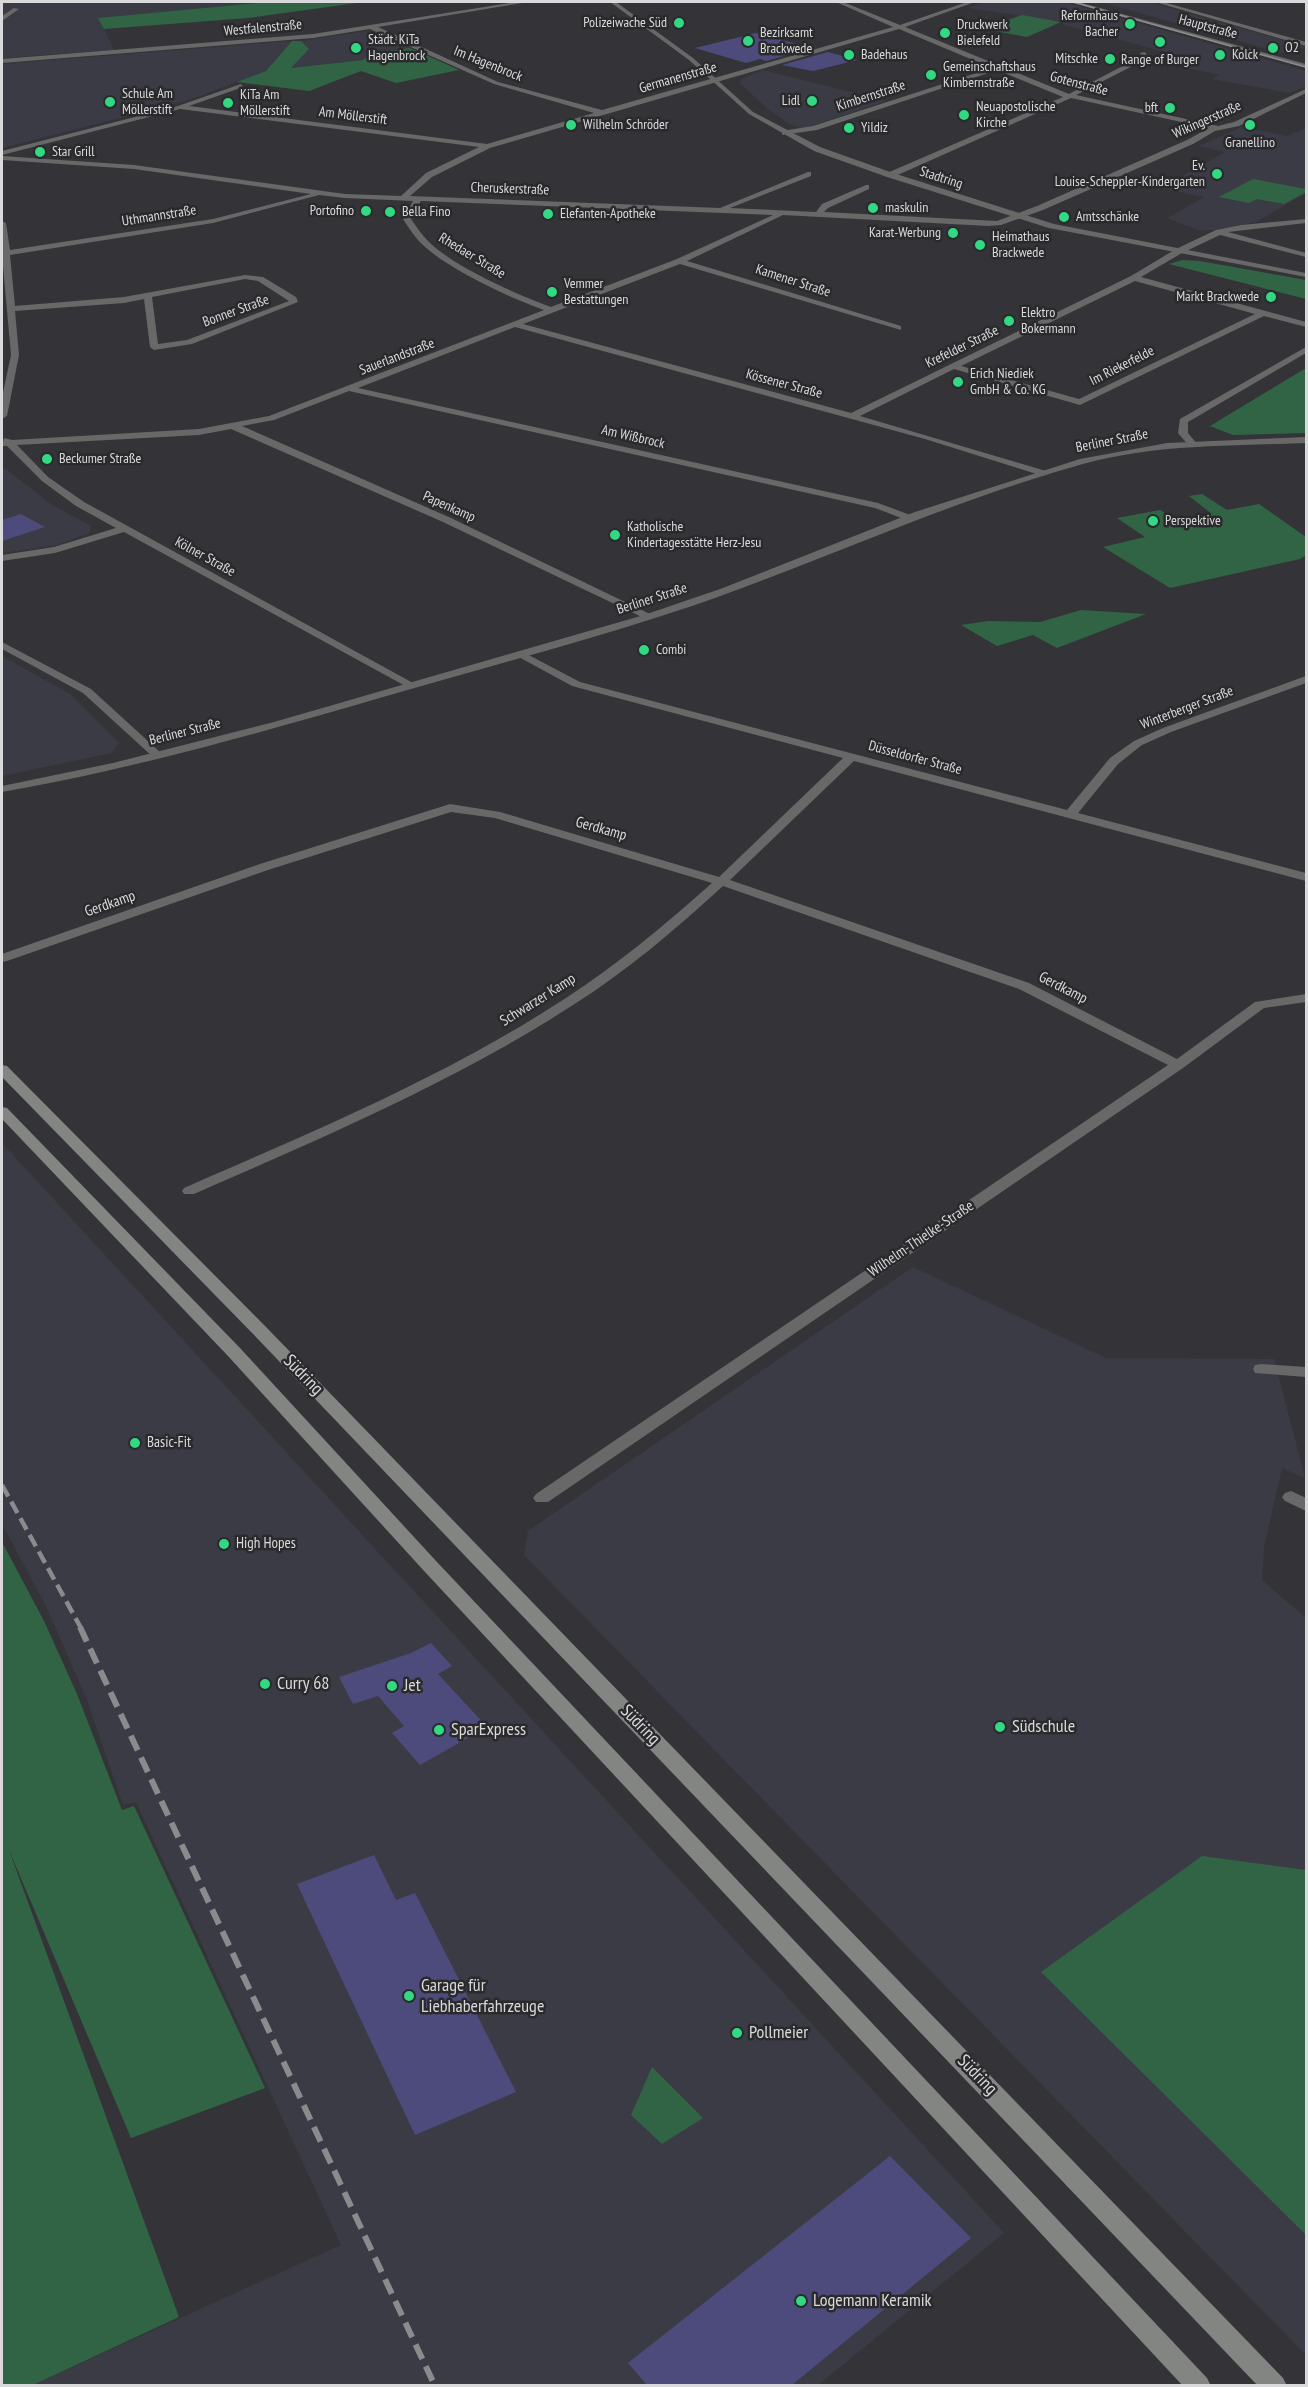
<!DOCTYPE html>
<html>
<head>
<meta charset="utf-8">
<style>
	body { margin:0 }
	#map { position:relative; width:1308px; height:2387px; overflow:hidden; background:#343438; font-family:"PT Sans Narrow",sans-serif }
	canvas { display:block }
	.frame { position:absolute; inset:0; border:3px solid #dadadc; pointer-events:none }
</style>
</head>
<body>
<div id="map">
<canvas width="1308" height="2387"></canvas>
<div class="frame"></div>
</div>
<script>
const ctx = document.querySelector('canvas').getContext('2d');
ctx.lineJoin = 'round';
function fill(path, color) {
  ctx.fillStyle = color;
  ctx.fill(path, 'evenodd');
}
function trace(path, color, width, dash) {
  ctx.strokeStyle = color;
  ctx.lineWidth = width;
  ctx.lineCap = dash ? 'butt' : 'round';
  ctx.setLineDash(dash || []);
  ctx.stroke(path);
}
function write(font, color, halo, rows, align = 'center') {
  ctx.font = font + ' "PT Sans Narrow",sans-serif';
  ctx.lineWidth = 5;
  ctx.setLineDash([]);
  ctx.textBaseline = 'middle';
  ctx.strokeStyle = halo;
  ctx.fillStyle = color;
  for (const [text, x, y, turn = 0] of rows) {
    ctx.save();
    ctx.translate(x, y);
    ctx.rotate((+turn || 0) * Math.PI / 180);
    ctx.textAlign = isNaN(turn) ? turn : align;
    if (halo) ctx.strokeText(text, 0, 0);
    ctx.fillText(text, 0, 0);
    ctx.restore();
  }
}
fill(new Path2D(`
	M2 2H267L99 18 114 50 2 58Z
	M986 2H1064L1306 71V86L1289 93 1212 79 1220 75 1177 66 1190 59 1062 24 1064 22 968 8Z
	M1101 2H1149L1306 47 1282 53Z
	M374 30 410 48 372 53 363 60 290 68 309 49 301 41Z
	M292 41 266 71 189 100 2 148V64Z
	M763 70 886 101 802 129 788 123 768 109 740 83 742 79Z
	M1242 127 1287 136 1306 128V193L1256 222 1214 230H1198L1168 218 1204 197 1161 188 1225 152 1199 146Z
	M2 466 52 505 91 526 89 533 57 545 2 553Z
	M2 656 70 694 119 743 111 753 2 776Z
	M2 1143 1004 2233 818 2385H33L341 2245 136 1802 123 1805 87 1700 47 1608 2 1524Z
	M913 1267 1106 1358 1274 1359 1305 1478 1282 1468 1264 1546 1262 1580 1306 1618V2355L524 1555 528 1531Z`), '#3b3b45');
fill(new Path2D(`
	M267 2H364L248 18 104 29 98 18Z
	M1022 15 1061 22 1027 37 963 25 972 21 997 24Z
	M292 41H301L309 49 291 68 363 60 372 53 410 48 459 70 396 83 361 71 309 91 237 82 266 71Z
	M1253 179 1306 189V192L1284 204 1257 199 1249 203 1219 197Z
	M1182 260 1200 261 1306 280V299L1169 264Z
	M1306 368V433L1233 435 1210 426Z
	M1202 494 1227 510 1259 504 1306 537V555L1300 559 1170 588 1103 547 1145 537 1117 518 1160 510 1178 521 1212 514 1189 496Z
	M1081 610 1146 614 1057 648 1033 635 997 646 961 625 988 621 1040 622Z
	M2 1542 44 1621 77 1694 122 1810 134 1806 265 2088 131 2138 9 1850 179 2317 33 2385H2Z
	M1202 1856 1306 1870V2235L1041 1972Z
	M652 2067 703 2118 662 2144 631 2115Z`), '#316444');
fill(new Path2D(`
	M756 33 812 48 766 61 760 59 746 63 695 48Z
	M828 52 857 60 813 71 782 65Z
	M21 514 45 527 2 541V520Z
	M431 1643 452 1666 438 1674 487 1727 420 1765 392 1733 404 1726 378 1696 353 1704 339 1677 411 1653Z
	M374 1855 396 1900 415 1893 516 2092 415 2135 297 1884Z
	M890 2156 971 2238 792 2385H647L628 2363Z`), '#4d4b7b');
fill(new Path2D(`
	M516 2H528L378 27 498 82 602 110 893 27 836 2H843L900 25 967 2H975L905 27 1069 94 1142 56 1140 53 1145 52 1148 58 1076 95 1218 126 1234 122 1306 89V93L1239 126 1215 131 1193 144 1043 210 1001 225 988 226 783 215 687 261 901 326V330L680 264 523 324 851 413 1131 276 1176 249 1216 230 1241 225 1306 219V223L1228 232 1306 253V257L1220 235 1182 253 1141 277 1306 322V327L1264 316 1080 405 954 369 860 416 1046 471 1048 473 1043 476 925 439 515 327 358 388 878 503 913 516V520L909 521 875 508 349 391 274 420 242 426 451 518 652 615 653 617 648 620 443 522 231 429 199 435 17 445 48 477 84 502 413 683 415 685 409 688 124 532 55 553 2 561V555L54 547 116 528 76 506 42 481 7 446H2L4 438 12 440 199 429 269 416 544 310C510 298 448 269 423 245 415 238 409 228 403 219L413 201 345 198 319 195 213 223 10 255 15 306 124 297 245 275 263 277 296 297 298 302 192 344 154 350 150 347 144 299 124 303 15 311 19 355 7 416 2 419V397L11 355 2 255V221L6 223 10 250 213 219 311 194 134 169 2 160V156L134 165 345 194 401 196 426 173 479 147 180 109 2 155V151L178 106 241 84 243 87 189 106 487 144 594 113 494 84 370 29 313 38 2 63V59L313 34ZM899 29 992 68 813 126 782 131V135L817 130 997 70 1063 97 887 173V177H893L1071 98 1209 128 1187 140 1037 206 997 221 824 212 828 208 869 189V185H866L822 204 816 212 730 208 811 176V172H808L720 208 410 196 432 177 490 148ZM421 201 773 215 677 259 551 307C518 295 452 266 428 241 422 235 416 226 411 219ZM245 279 258 281 289 301 187 340 158 344 152 297ZM1135 281 1255 314 1079 399 961 366Z
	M1155 2H1163L1306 42V46Z
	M14 8 19 9 2 21V16Z
	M1306 347V353L1188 422V433L1198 445 1196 447H1190L1178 433 1180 419Z
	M2 642 91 689 161 753V757H153L83 693 2 649Z
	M521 651 580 682 1067 810 1110 758 1134 741 1163 728 1306 676V683L1171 732 1142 745 1118 764 1078 813 1306 873V881L854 761 730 880 1029 983 1177 1059 1255 1002 1306 994V1002L1264 1008 1183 1068 548 1502H536L533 1498 536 1494 1168 1065 1019 989 723 886C676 929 627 971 573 1005 454 1082 324 1137 194 1194H184L182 1191 184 1188C314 1131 447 1076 566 998 618 964 666 924 712 883L495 818 451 812 268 870 7 961 2 962V954L260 864 450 804 500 812 719 877 843 758 572 686 517 656 515 654Z
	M1261 1364 1306 1367V1377L1255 1373 1253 1369 1255 1365Z
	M1291 1491 1306 1498V1511L1285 1501 1282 1497 1285 1493Z`), '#676867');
fill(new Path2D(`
	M610 2H616L693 58 753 112 820 147 893 173 1054 224 1306 273V277L1049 228 887 177 814 151 749 114 689 60Z
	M1070 2H1078L1306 64V68Z
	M1306 437V443C1232 446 1155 444 1083 464 949 501 823 561 692 606 600 637 505 662 411 689 276 728 140 768 2 792V786L113 763 274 722 644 615 723 588 915 512 1080 459 1167 443Z`), '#676867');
fill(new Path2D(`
	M2 1065 7 1066 267 1328 1283 2378 1287 2386H1258L255 1336 2 1077Z
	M2 1107 7 1108 240 1348 437 1562 1207 2378 1211 2386H1183L425 1572 228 1356 2 1119Z`), '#838583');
trace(new Path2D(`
	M1073 2 1306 67`), '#8b8b8e', 1.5);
trace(new Path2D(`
	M2 1485 81 1628`), '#8b8b8e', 4.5, [13, 6]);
trace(new Path2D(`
	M80 1627 435 2386`), '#8b8b8e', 6, [16, 8]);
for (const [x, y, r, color] of [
	[679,23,6,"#33d882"],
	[1130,24,6,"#33d882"],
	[945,33,6,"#33d882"],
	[748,41,6,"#33d882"],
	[1160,42,6,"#33d882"],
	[356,48,6,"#33d882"],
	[1273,48,6,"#33d882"],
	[849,55,6,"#33d882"],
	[1220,55,6,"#33d882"],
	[1110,59,6,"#33d882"],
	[931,75,6,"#33d882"],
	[812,101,6,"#33d882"],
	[110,102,6,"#33d882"],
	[228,103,6,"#33d882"],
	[1170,108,6,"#33d882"],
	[964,115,6,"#33d882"],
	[571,125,6,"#33d882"],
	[1250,125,6,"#33d882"],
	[849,128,6,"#33d882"],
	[40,152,6,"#33d882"],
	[1217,174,6,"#33d882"],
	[873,208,6,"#33d882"],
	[366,211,6,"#33d882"],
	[390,212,6,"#33d882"],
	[548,214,6,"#33d882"],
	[1064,217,6,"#33d882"],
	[953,233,6,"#33d882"],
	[980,245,6,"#33d882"],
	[552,292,6,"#33d882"],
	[1271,297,6,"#33d882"],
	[1009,321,6,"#33d882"],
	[958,382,6,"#33d882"],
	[47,459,6,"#33d882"],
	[1153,521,6,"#33d882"],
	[615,535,6,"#33d882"],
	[644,650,6,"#33d882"],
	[135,1443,6,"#33d882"],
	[224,1544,6,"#33d882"],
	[265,1684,6,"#33d882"],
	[392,1686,6,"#33d882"],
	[1000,1727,6,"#33d882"],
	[439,1730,6,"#33d882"],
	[409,1996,6,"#33d882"],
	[737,2033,6,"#33d882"],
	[801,2301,6,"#33d882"]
]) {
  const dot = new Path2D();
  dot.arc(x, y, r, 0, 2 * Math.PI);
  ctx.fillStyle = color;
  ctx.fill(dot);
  trace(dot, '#2a2a2d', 2);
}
write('14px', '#dadadc', '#2a2a2d', [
	["Reformhaus",1118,16,"right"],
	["Bacher",1118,32,"right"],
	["Polizeiwache Süd",667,23,"right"],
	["Druckwerk",957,25],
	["Bielefeld",957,41],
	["Bezirksamt",760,33],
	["Brackwede",760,49],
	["Städt. KiTa",368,40],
	["Hagenbrock",368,56],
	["O2",1285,48],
	["Badehaus",861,55],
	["Kolck",1232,55],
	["Mitschke",1098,59,"right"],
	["Range of Burger",1160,60,"center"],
	["Gemeinschaftshaus",943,67],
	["Kimbernstraße",943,83],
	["Schule Am",122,94],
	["Möllerstift",122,110],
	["KiTa Am",240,95],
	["Möllerstift",240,111],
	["Lidl",800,101,"right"],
	["Neuapostolische",976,107],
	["Kirche",976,123],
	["bft",1158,108,"right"],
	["Wilhelm Schröder",583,125],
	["Yildiz",861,128],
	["Granellino",1250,143,"center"],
	["Star Grill",52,152],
	["Ev.",1205,166,"right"],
	["Louise-Scheppler-Kindergarten",1205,182,"right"],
	["maskulin",885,208],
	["Portofino",354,211,"right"],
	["Bella Fino",402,212],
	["Elefanten-Apotheke",560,214],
	["Amtsschänke",1076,217],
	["Karat-Werbung",941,233,"right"],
	["Heimathaus",992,237],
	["Brackwede",992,253],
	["Vemmer",564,284],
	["Bestattungen",564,300],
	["Markt Brackwede",1259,297,"right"],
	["Elektro",1021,313],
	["Bokermann",1021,329],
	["Erich Niediek",970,374],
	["GmbH & Co. KG",970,390],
	["Beckumer Straße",59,459],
	["Perspektive",1165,521],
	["Katholische",627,527],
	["Kindertagesstätte Herz-Jesu",627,543],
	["Combi",656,650]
], 'left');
write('14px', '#dadadc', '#2a2a2d', [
	["Hauptstraße",1208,27,15],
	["Westfalenstraße",263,28,-5],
	["Im Hagenbrock",488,64,22],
	["Germanenstraße",678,78,-16],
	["Gotenstraße",1079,84,15],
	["Kimbernstraße",871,96,-18],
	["Am Möllerstift",353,116,7],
	["Wikingerstraße",1207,120,-24],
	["Stadtring",941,178,18],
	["Cheruskerstraße",510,189,2],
	["Uthmannstraße",159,216,-9],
	["Rhedaer Straße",472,256,31],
	["Kamener Straße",793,281,18],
	["Bonner Straße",236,311,-20],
	["Krefelder Straße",962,347,-26],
	["Sauerlandstraße",397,357,-21],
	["Im Riekerfelde",1122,366,-27],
	["Kössener Straße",784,384,15],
	["Am Wißbrock",633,437,13],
	["Berliner Straße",1112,441,-11],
	["Papenkamp",449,507,24],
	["Kölner Straße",205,557,29],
	["Berliner Straße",652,599,-18],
	["Winterberger Straße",1187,708,-21],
	["Berliner Straße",185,732,-14],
	["Düsseldorfer Straße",915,758,15]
]);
write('15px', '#dadadc', '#2a2a2d', [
	["Gerdkamp",601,829,16],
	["Gerdkamp",110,904,-19],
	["Gerdkamp",1063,988,27],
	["Schwarzer Kamp",538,1000,-32],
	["Wilhelm-Thielke-Straße",921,1239,-34]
]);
write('15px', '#dadadc', '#2a2a2d', [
	["Basic-Fit",147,1443],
	["High Hopes",236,1544]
], 'left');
write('18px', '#dadadc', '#2a2a2d', [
	["Südring",303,1375,46],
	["Südring",640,1725,46],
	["Südring",977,2075,46]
]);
write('18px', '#dadadc', '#2a2a2d', [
	["Curry 68",277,1684],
	["Jet",404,1686],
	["Südschule",1012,1727],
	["SparExpress",451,1730],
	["Garage für",421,1986],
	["Liebhaberfahrzeuge",421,2007],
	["Pollmeier",749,2033],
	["Logemann Keramik",813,2301]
], 'left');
</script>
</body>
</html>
